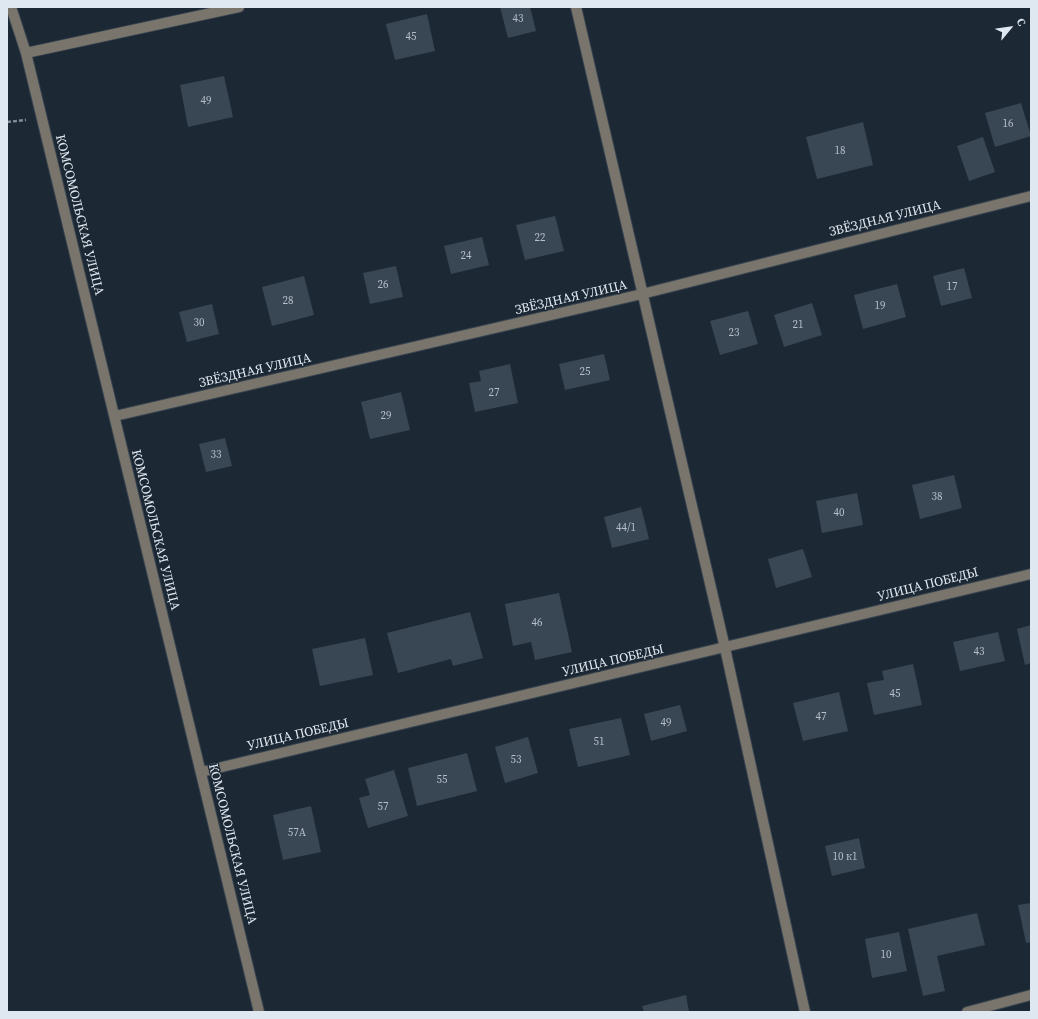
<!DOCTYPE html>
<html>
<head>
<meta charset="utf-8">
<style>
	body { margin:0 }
	#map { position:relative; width:1038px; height:1019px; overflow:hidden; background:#1c2935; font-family:"Source Serif 4",serif }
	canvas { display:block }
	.frame { position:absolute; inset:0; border:8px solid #dfe7f0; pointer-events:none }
	.north { position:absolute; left:990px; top:8px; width:40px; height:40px; -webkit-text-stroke:3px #1c2935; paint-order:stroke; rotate:61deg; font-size:11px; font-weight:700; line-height:16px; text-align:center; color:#dfe7f0 }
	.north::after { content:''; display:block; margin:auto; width:14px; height:18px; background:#dfe7f0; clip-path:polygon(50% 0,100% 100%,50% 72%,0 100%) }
</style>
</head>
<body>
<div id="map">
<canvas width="1038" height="1019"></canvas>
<div class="frame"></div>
<div class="north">С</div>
</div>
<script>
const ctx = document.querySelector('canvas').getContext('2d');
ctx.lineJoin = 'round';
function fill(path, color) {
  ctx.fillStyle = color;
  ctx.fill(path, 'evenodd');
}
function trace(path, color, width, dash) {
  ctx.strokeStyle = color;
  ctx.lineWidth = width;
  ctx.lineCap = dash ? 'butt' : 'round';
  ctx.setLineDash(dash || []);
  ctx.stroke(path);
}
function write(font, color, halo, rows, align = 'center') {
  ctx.font = font + ' "Source Serif 4",serif';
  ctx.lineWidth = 3;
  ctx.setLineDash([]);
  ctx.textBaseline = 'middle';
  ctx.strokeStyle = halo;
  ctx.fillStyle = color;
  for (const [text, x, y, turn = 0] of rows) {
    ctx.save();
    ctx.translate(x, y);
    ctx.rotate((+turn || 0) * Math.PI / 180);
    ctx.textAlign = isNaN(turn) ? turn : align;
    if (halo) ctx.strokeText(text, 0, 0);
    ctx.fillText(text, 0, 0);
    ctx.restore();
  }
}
fill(new Path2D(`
	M500 7H530L536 31 508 38Z
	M427 14 435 51 395 60 386 24Z
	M224 76 233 117 188 127 180 85Z
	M1021 103 1031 136 995 147 985 113Z
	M863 122 873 165 817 179 806 137Z
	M983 137 995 172 969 181 957 146Z
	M555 216 564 251 525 260 516 225Z
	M482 237 489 265 451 274 444 246Z
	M396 266 403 297 370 304 363 273Z
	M964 268 972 298 941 306 933 276Z
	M304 276 314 315 272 326 262 287Z
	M897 284 906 317 863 329 854 295Z
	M812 303 822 335 784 347 774 315Z
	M212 304 219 334 187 342 179 312Z
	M748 311 758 344 720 355 710 321Z
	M604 354 610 380 565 390 559 364Z
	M510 364 518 403 475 412 469 383 481 381 479 371Z
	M401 392 410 430 370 439 361 402Z
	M225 438 232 466 206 472 199 444Z
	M954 475 962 508 920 519 912 485Z
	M857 493 863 525 822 533 816 501Z
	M641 507 649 539 612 548 604 517Z
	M803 549 812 577 776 588 768 559Z
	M559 593 572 652 535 660 531 642 513 646 505 604Z
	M470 612 483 658 453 666 451 659 398 673 387 633Z
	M1031 625V663L1025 665 1017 629Z
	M998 632 1005 661 960 671 953 642Z
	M365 638 373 675 320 686 312 649Z
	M913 664 922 705 874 715 867 683 884 680 882 671Z
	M839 692 848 731 803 741 793 703Z
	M680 705 687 731 651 741 644 714Z
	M621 718 630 755 578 767 569 729Z
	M528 737 538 773 505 783 495 747Z
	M467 753 477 791 417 806 408 768Z
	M394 770 408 816 368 828 359 798 370 795 365 779Z
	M311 806 321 852 283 860 273 815Z
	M859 838 865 868 832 876 825 846Z
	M1031 903V942L1026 943 1018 905Z
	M977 913 985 945 937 956 945 991 923 996 908 929Z
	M899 932 907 971 872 978 865 939Z
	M686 995 689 1012H644L642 1006Z`), '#394654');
const minor = new Path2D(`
	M11 7 26 53 259 1012
	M576 7 725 648 805 1012
	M26 53 239 7
	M115 416 642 294 1031 196
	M201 772 1031 574
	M967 1012 1031 995`);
trace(minor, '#37444f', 12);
trace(new Path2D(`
	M7 122 26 120`), '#828c96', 2.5, [4, 2]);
trace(minor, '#79746c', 10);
write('11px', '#b6bfc9', null, [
	["43",518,19],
	["45",411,37],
	["49",206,101],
	["16",1008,124],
	["18",840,151],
	["22",540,238],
	["24",466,256],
	["26",383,285],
	["17",952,287],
	["28",288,301],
	["19",880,306],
	["30",199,323],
	["21",798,325],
	["23",734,333],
	["25",585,372],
	["27",494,393],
	["29",386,416],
	["33",216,455],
	["38",937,497],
	["40",839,513],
	["44/1",626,528],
	["46",537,623],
	["43",979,652],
	["45",895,694],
	["47",821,717],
	["49",666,723],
	["51",599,742],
	["53",516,760],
	["55",442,780],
	["57",383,807],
	["57А",297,833],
	["10 к1",845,857],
	["10",886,955]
]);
write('13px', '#dfe7f0', '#1c2935', [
	["КОМСОМОЛЬСКАЯ УЛИЦА",79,215,76],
	["ЗВЁЗДНАЯ УЛИЦА",885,219,-14],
	["ЗВЁЗДНАЯ УЛИЦА",571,298,-13],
	["ЗВЁЗДНАЯ УЛИЦА",255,371,-13],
	["КОМСОМОЛЬСКАЯ УЛИЦА",155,530,76],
	["УЛИЦА ПОБЕДЫ",928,585,-14],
	["УЛИЦА ПОБЕДЫ",613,661,-13],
	["УЛИЦА ПОБЕДЫ",298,735,-13],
	["КОМСОМОЛЬСКАЯ УЛИЦА",232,844,76]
]);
</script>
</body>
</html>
